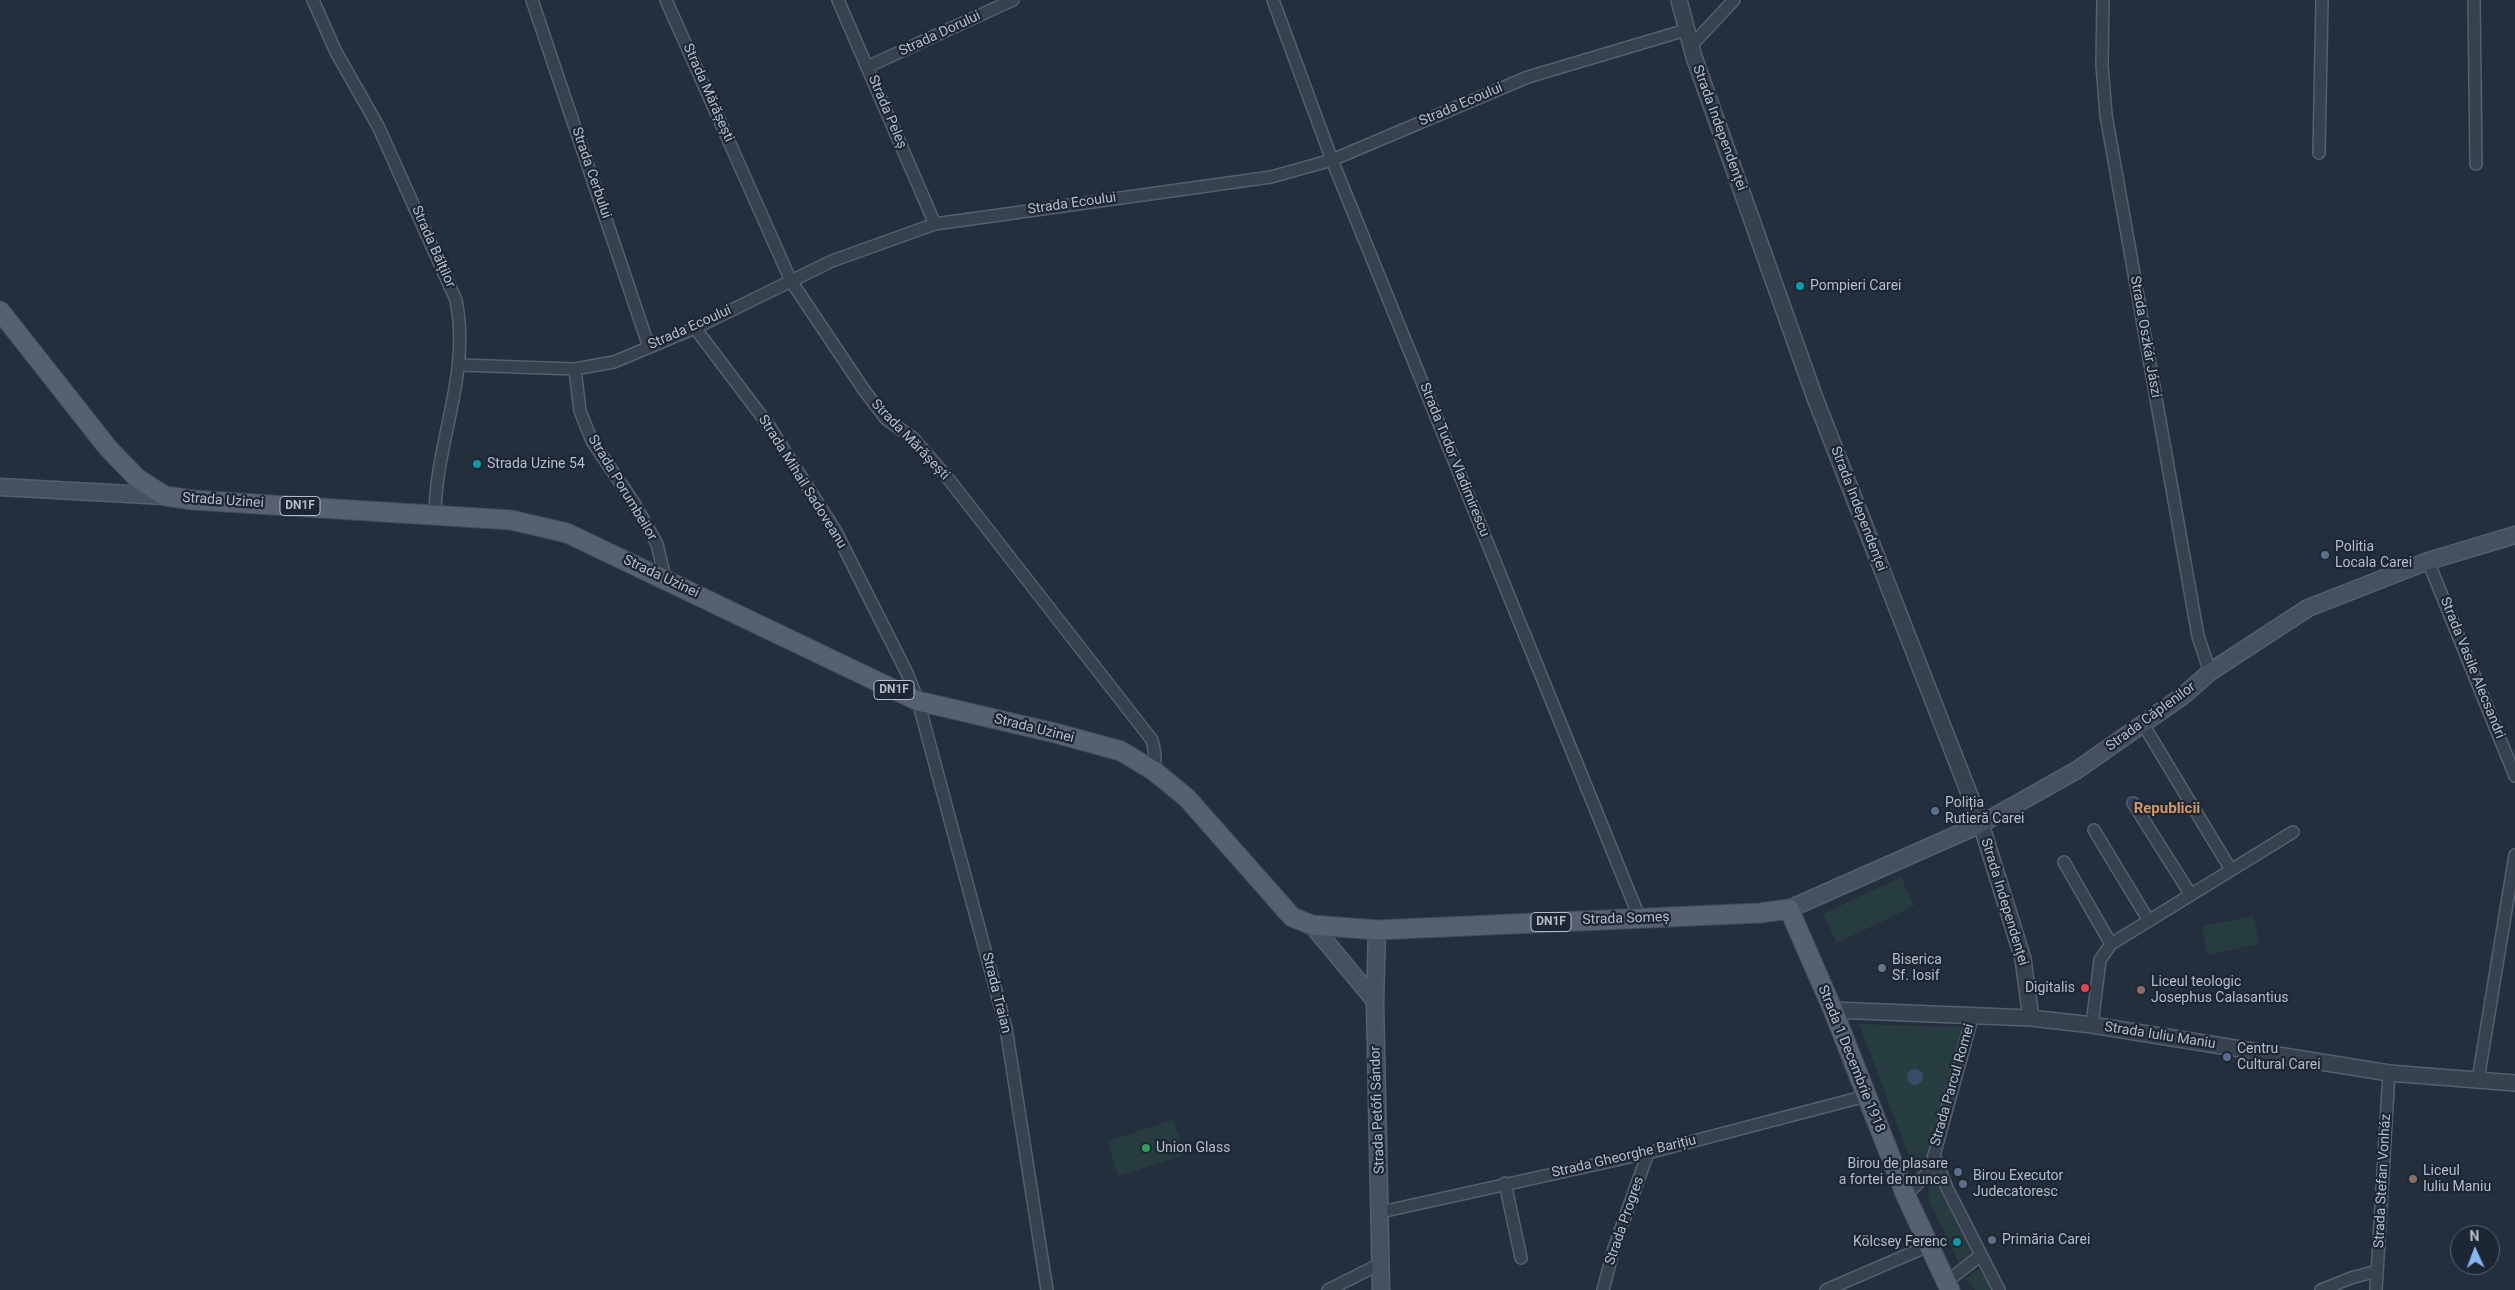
<!DOCTYPE html>
<html>
<head>
<meta charset="utf-8">
<style>
	body { margin:0 }
	#map { position:relative; width:2515px; height:1290px; overflow:hidden; background:#242f3e; font-family:Roboto,sans-serif }
	canvas { display:block }
	.north { position:absolute; left:2450px; top:1225px; width:50px; height:50px; box-sizing:border-box; background:#1d2633; border:1px solid #59626f; border-radius:50%; rotate:358deg; font-size:14px; font-weight:700; line-height:20px; text-align:center; color:#b4bcc9 }
	.north::after { content:''; display:block; margin:auto; width:18px; height:22px; background:#8ab4f8; clip-path:polygon(50% 0,100% 100%,50% 72%,0 100%) }
</style>
</head>
<body>
<div id="map">
<canvas width="2515" height="1290"></canvas>
<div class="north">N</div>
</div>
<script>
const ctx = document.querySelector('canvas').getContext('2d');
ctx.lineJoin = 'round';
function fill(path, color) {
  ctx.fillStyle = color;
  ctx.fill(path, 'evenodd');
}
function trace(path, color, width, dash) {
  ctx.strokeStyle = color;
  ctx.lineWidth = width;
  ctx.lineCap = dash ? 'butt' : 'round';
  ctx.setLineDash(dash || []);
  ctx.stroke(path);
}
function write(font, color, halo, rows, align = 'center') {
  ctx.font = font + ' Roboto,sans-serif';
  ctx.lineWidth = 4.5;
  ctx.setLineDash([]);
  ctx.textBaseline = 'middle';
  ctx.strokeStyle = halo;
  ctx.fillStyle = color;
  for (const [text, x, y, turn = 0] of rows) {
    ctx.save();
    ctx.translate(x, y);
    ctx.rotate((+turn || 0) * Math.PI / 180);
    ctx.textAlign = isNaN(turn) ? turn : align;
    if (halo) ctx.strokeText(text, 0, 0);
    ctx.fillText(text, 0, 0);
    ctx.restore();
  }
}
fill(new Path2D(`
	M1901 877 1914 906 1837 943 1823 914Z
	M2254 916 2259 944 2207 955 2202 926Z
	M1859 1024 1963 1027 1928 1155 1917 1177Z
	M1173 1120 1185 1155 1118 1176 1107 1141Z
	M1936 1165 1939 1188 1974 1257 1960 1265 1928 1198 1932 1170Z
	M1979 1269 1993 1290H1975L1966 1278Z`), '#263c3f');
fill(new Path2D(`
	M1907 1077a8 8 0 1 1 16 0a8 8 0 1 1-16 0Z`), '#394c67');
const minor = new Path2D(`
	M313 0 336 52 378 126 456 300C471 375 436 440 435 514
	M532 0 649 347
	M666 0 791 281 864 390 886 419 913 438 947 477 1152 740 1155 754 1154 771
	M838 0 935 224
	M1273 0 1332 160 1640 919
	M2103 0 2102 65 2106 115 2198 636 2210 672
	M2474 0 2476 164
	M1691 46 1734 0
	M867 67 1013 0
	M2319 153 2322 0
	M695 328 769 426 835 530 907 673 918 701 1006 1028 1047 1290
	M460 365 575 369 614 362 695 328 832 261 935 224 1271 177 1332 160 1528 77 1686 30
	M575 369 580 411 592 441 634 503 657 544 665 578
	M2428 561 2515 776
	M2143 724 2231 870
	M2133 803 2191 895
	M2094 830 2149 921
	M2064 862 2111 944
	M2092 1025 2100 960 2111 944 2293 832
	M2478 1080 2515 855
	M1934 1155 1947 1188 1999 1290
	M1505 1183 1521 1258
	M1906 1196 1930 1170 1973 1015
	M1381 1212 1648 1153 1866 1096
	M1945 1283 1981 1255
	M1328 1290 1380 1264
	M1603 1290 1614 1248 1648 1153
	M1826 1290 1928 1246
	M2321 1290 2351 1278 2377 1271
	M2376 1290 2389 1073`);
const tertiary = new Path2D(`
	M1679 0 1694 57 1815 398 1981 824 2023 959 2031 1018
	M1833 1010 2031 1018 2092 1025 2389 1073 2515 1083`);
const secondary = new Path2D(`
	M0 487 165 496
	M1789 909 1981 824 2077 770 2184 695 2210 672 2308 608 2428 561 2515 535
	M1312 925 1375 1001
	M1377 930 1375 1001 1381 1290`);
const primary = new Path2D(`
	M0 311 108 448 137 478 165 496 193 500 511 520 567 533 918 701 1055 733 1121 751 1154 771 1187 798 1292 917 1312 925 1377 930 1760 913 1789 909 1833 1010 1906 1196 1950 1290`);
trace(minor, '#565f6c', 14);
trace(tertiary, '#565f6c', 18);
trace(secondary, '#565f6c', 19);
trace(primary, '#414a57', 21);
trace(minor, '#38414e', 11);
trace(tertiary, '#38414e', 15);
trace(secondary, '#465061', 16);
trace(primary, '#56606e', 19);
for (const [x, y, r, color] of [
	[1800,286,5,"#0f9aa8"],
	[477,464,5,"#0f9aa8"],
	[2325,555,5,"#5c6f8a"],
	[1935,811,5,"#5c6f8a"],
	[1882,968,5,"#6b7280"],
	[2085,988,5,"#e0444e"],
	[2141,990,5,"#8d6e63"],
	[2227,1057,5,"#5c6f8a"],
	[1146,1148,5,"#2e9e5b"],
	[1958,1172,5,"#5c6f8a"],
	[2413,1179,5,"#8d6e63"],
	[1963,1184,5,"#5c6f8a"],
	[1992,1240,5,"#5c6f8a"],
	[1957,1242,5,"#0f9aa8"]
]) {
  const dot = new Path2D();
  dot.arc(x, y, r, 0, 2 * Math.PI);
  ctx.fillStyle = color;
  ctx.fill(dot);
  trace(dot, '#1d2633', 2);
}
for (const [x, y, w] of [
	[300,506,40],
	[894,690,40],
	[1551,922,40]
]) {
  const box = new Path2D();
  box.roundRect(x - w / 2, y - 9.5, w, 19, 4);
  ctx.fillStyle = '#1d2633';
  ctx.fill(box);
  trace(box, '#b4bcc9', 1);
}
write('bold 12px', '#b4bcc9', null, [
	["DN1F",300,506],
	["DN1F",894,690],
	["DN1F",1551,922]
]);
write('14px', '#b4bcc9', '#1d2633', [
	["Strada Dorului",940,34,-25],
	["Strada Mărășești",708,93,66],
	["Strada Ecoului",1461,105,-23],
	["Strada Peleș",887,112,67],
	["Strada Independenței",1719,128,70],
	["Strada Cerbului",591,173,71],
	["Strada Ecoului",1072,204,-8],
	["Strada Bălților",433,247,66],
	["Strada Ecoului",690,328,-24],
	["Strada Oszkár Jászi",2145,337,80],
	["Strada Mărășești",910,440,46],
	["Strada Tudor Vladimirescu",1454,460,68],
	["Strada Mihail Sadoveanu",802,482,58],
	["Strada Porumbeilor",622,488,59],
	["Strada Uzinei",223,501,4],
	["Strada Independenței",1858,509,69],
	["Strada Uzinei",661,577,25],
	["Strada Vasile Alecsandri",2472,668,68],
	["Strada Căplenilor",2151,717,-36],
	["Strada Uzinei",1034,729,14],
	["Strada Independenței",2004,902,73],
	["Strada Someș",1626,919,-2],
	["Strada Traian",996,993,76],
	["Strada Iuliu Maniu",2160,1036,9],
	["Strada 1 Decembrie 1918",1851,1059,68],
	["Strada Parcul Romei",1953,1085,-74],
	["Strada Petőfi Sándor",1378,1110,-92],
	["Strada Gheorghe Barițiu",1624,1157,-13],
	["Strada Stefan Vonház",2383,1181,-87],
	["Strada Progres",1625,1221,-71]
]);
write('14px', '#b4bcc9', '#1d2633', [
	["Pompieri Carei",1810,286],
	["Strada Uzine 54",487,464],
	["Politia",2335,547],
	["Locala Carei",2335,563],
	["Poliția",1945,803],
	["Rutieră Carei",1945,819],
	["Biserica",1892,960],
	["Sf. Iosif",1892,976],
	["Liceul teologic",2151,982],
	["Josephus Calasantius",2151,998],
	["Digitalis",2075,988,"right"],
	["Centru",2237,1049],
	["Cultural Carei",2237,1065],
	["Union Glass",1156,1148],
	["Birou de plasare",1948,1164,"right"],
	["a fortei de munca",1948,1180,"right"],
	["Liceul",2423,1171],
	["Iuliu Maniu",2423,1187],
	["Birou Executor",1973,1176],
	["Judecatoresc",1973,1192],
	["Primăria Carei",2002,1240],
	["Kölcsey Ferenc",1947,1242,"right"]
], 'left');
write('bold 15px', '#d59563', '#1d2633', [
	["Republicii",2167,809]
]);
</script>
</body>
</html>
